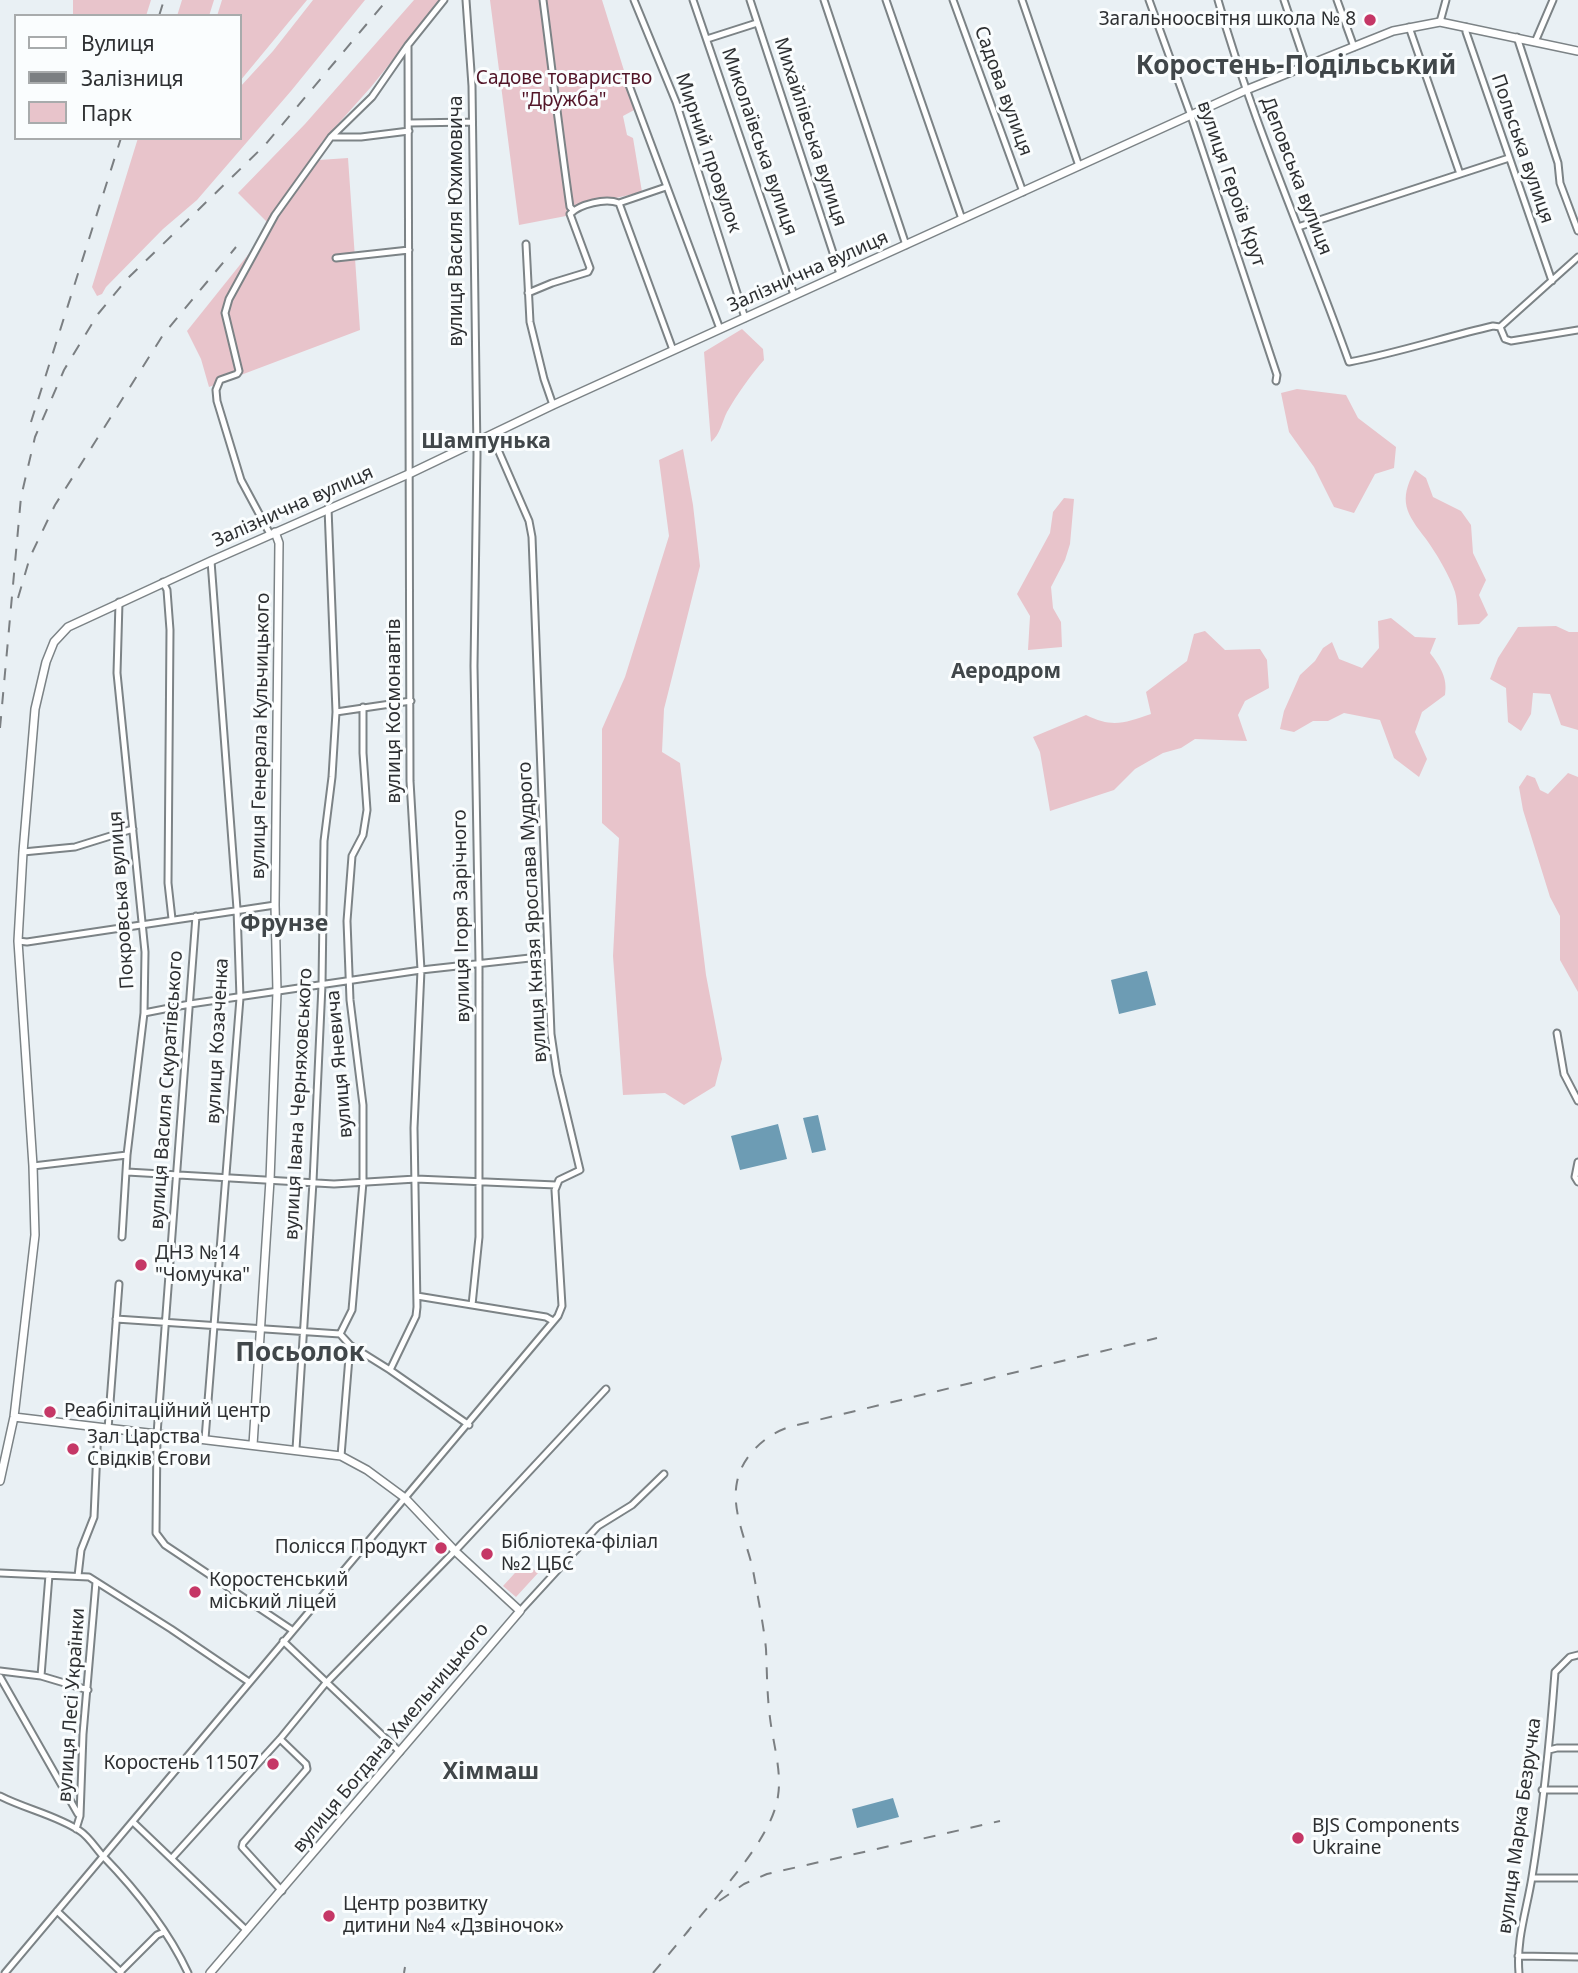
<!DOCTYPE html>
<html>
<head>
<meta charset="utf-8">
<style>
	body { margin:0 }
	#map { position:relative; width:1578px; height:1973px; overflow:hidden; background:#e9f0f4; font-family:"Noto Sans",sans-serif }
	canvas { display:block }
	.legend { position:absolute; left:14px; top:14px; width:228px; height:126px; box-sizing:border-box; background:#fafdfe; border:2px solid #a8abac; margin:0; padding:9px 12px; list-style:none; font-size:21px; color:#2e3032 }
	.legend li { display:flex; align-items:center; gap:14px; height:35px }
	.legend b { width:35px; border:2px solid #a8abac }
</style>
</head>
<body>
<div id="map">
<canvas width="1578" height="1973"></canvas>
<ul class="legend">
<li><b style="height:9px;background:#fff"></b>Вулиця</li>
<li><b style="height:9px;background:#7b7f82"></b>Залізниця</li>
<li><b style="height:19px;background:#e8c4cb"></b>Парк</li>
</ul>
</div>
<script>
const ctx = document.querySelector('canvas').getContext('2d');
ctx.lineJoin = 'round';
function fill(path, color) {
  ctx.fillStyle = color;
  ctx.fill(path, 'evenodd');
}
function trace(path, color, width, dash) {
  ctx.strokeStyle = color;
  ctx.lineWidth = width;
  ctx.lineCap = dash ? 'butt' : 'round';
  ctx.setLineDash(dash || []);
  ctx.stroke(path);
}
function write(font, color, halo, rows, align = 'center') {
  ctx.font = font + ' "Noto Sans",sans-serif';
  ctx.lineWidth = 6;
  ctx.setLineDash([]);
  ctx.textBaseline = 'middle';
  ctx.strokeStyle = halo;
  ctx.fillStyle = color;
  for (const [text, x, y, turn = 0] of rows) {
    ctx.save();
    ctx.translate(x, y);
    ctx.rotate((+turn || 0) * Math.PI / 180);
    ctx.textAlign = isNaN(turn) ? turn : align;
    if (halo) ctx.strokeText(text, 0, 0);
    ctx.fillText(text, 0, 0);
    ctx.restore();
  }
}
fill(new Path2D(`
	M73 0H151L146 16H73Z
	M182 0H214L209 16H177Z
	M222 0H307L240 81V16H217Z
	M313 0H365L291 91 197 200 163 229 106 287 102 294 97 296 92 287 138 138H240V87L273 51Z
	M414 0H441L371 87 321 143 319 160 348 158 360 330 209 387 201 359 187 331 271 226 238 193 305 124Z
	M490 0H602L636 109 623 116 627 135 633 138 642 192 577 207 566 216 519 225Z
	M742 329 763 349 764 360C750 376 738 393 727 412 722 422 720 435 711 442L704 352Z
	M1297 389 1346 395 1358 418 1396 447 1394 468 1375 474 1354 513 1334 507 1314 467 1289 432 1281 393Z
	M683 449 693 505 700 566 664 709 662 752 680 763 706 975 722 1059 715 1086 684 1105 665 1093 623 1095 613 956 619 838 602 823V729L625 677 669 536 659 460Z
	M1415 470 1426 478 1433 497 1461 511 1471 525 1473 553 1486 580 1479 595 1488 615 1479 624 1458 625C1457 615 1458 602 1455 592 1451 578 1435 551 1426 539 1406 513 1398 501 1415 470Z
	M1064 498 1074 499 1070 544 1065 560 1051 587 1053 608 1061 622 1062 647 1028 650 1030 616 1017 594 1050 533 1053 512Z
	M1391 618 1415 637 1436 638 1430 653C1440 666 1448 678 1445 695L1422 712 1415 732 1427 759 1419 777 1394 758 1380 720 1344 713 1328 721H1313L1294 732 1280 729 1284 711 1300 675 1315 661 1323 648 1332 642 1339 659 1362 668 1379 648 1378 621Z
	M1556 626 1569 632H1578V730L1561 725 1550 694 1533 693 1531 714 1521 731 1508 722 1506 688 1490 679 1498 658 1518 627Z
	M1205 631 1225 650 1260 649 1267 660 1269 688 1245 701 1238 715 1247 741 1195 739 1181 748 1163 753 1135 769 1114 790 1050 811 1040 752 1033 737 1086 715C1112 728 1125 723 1151 714L1146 692 1187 661 1194 634Z
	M1568 773 1578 777V992L1560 960V916L1550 897 1523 810 1519 787 1527 775 1535 778 1540 790 1548 794Z
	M525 1562 538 1573 516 1597 503 1586Z`), '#e8c4cb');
fill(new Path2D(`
	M1147 971 1156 1005 1119 1014 1111 980Z
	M818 1115 826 1150 812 1153 803 1118Z
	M778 1124 787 1159 740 1170 731 1136Z
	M893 1798 899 1817 857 1828 852 1809Z`), '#6d9cb4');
const street = new Path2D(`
	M466 0 472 86 477 454 474 666 479 962V1237L472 1305 546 1317 553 1321
	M543 0C552 69 560 138 570 207L573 210
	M634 0 676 102 745 318
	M693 0 794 295
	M750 0 840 274
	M824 0 906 245
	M886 0 962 219
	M953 0 1023 192
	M1022 0 1079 166
	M1149 0 1191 116 1277 375 1276 381
	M1218 0C1253 124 1306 241 1349 362 1398 353 1445 337 1493 326L1500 327 1578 257
	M1284 0 1306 65
	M1337 0 1354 47
	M1440 22 1446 0
	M1409 27 1460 174
	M1466 27V32L1552 281
	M1517 37 1558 163 1560 183 1578 231
	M707 39 757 23
	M1535 42 1553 0
	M626 77 720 329
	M409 123 472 122
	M331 137H361L409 131
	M619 203 666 187
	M1298 227 1509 158
	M526 244 530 322 544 379 553 405
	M336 258 409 250
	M528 293 552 283 588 272 590 268 570 214C580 204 605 198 619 203L673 350
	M1500 327 1505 339 1511 341 1578 330
	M270 534 241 480 217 401 216 390 220 380 237 374 239 371 225 313 229 299 275 215 331 137 372 97 408 45 444 0
	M163 582 167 590 170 630 168 883 172 919
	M119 602 117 673 145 952 144 1013 127 1155 122 1237
	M336 712 411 701
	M23 852 75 847 133 829
	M196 916 157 1434 156 1533 165 1545 292 1630
	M18 941 27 942 275 905
	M144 1013 190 1004 421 970 548 956
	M1557 1033 1564 1074 1578 1101
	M1578 1162 1575 1177 1578 1182
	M33 1166 127 1155
	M127 1172 334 1184 416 1179 556 1185
	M417 1296 472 1305
	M116 1319 340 1334
	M350 1345 390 1370 469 1425
	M390 1370 416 1316 417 1307 414 1128 421 970 410 781 408 45
	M108 1429 119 1284
	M205 1439 240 998 237 909 211 561
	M296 1449 313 1182 322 985 324 841 332 777 336 712 328 508
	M341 1456 350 1345 340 1334 352 1310 363 1182V1105L350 1000 347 921 352 856 363 835 367 810 363 753V707
	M0 1573 89 1577 171 1629 249 1682
	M78 1576 81 1550 94 1517 98 1427
	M520 1611 598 1526 632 1505 664 1474
	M283 1641 400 1752
	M0 1671 41 1676 88 1690
	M41 1676 49 1575
	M0 1677 78 1814
	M280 1739 306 1764 307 1769 243 1843 242 1847 282 1891
	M1549 1750 1557 1748H1578
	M1542 1790H1578
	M0 1796C25 1809 56 1815 80 1831 88 1836 95 1847 102 1855 136 1890 167 1928 188 1973
	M133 1822 246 1930
	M76 1829 80 1816 83 1734 96 1582
	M172 1858 280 1739 325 1684 455 1551 606 1389
	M1532 1878H1578
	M57 1911 121 1972
	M1518 1956 1578 1957
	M120 1972 157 1935 164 1932
	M5 1973 558 1316 562 1306 555 1190 559 1180 580 1170 557 1074 551 1034 532 537 529 521 492 436
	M1519 1973C1516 1939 1527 1909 1532 1877 1543 1809 1550 1740 1555 1672L1570 1657 1578 1655`);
const secondary = new Path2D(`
	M14 1417 341 1456 367 1470 405 1498 455 1551 520 1611 210 1973
	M253 1445 270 1180 277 992 275 905 279 543 275 532
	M0 1481 14 1417 35 1235 33 1166 18 941 23 852 35 709 46 662 54 642 68 627 211 561 411 473 553 405 1246 90 1393 31 1440 22 1578 51`);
trace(street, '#7c8386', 9);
trace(secondary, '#7c8386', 10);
trace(street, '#fff', 5);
trace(secondary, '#fff', 7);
trace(new Path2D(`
	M159 16 164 0
	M31 422 121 138
	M18 598 30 557 55 505 163 335 236 247
	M0 728 21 497 35 437 64 370 98 314 127 279 265 145 387 0
	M719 1901 744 1884 767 1874 1000 1821
	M684 1936C712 1900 772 1841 778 1796 782 1771 773 1743 770 1718 767 1695 767 1672 766 1649 764 1627 757 1593 753 1570 747 1542 731 1511 737 1482 742 1456 765 1435 789 1427L1157 1338
	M404 1973 405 1967
	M653 1973 689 1930`), '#7b7f82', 2, [12, 12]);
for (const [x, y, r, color] of [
	[1370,20,7,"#c53766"],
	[141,1265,7,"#c53766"],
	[50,1412,7,"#c53766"],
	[73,1449,7,"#c53766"],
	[441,1548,7,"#c53766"],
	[487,1554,7,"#c53766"],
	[195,1592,7,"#c53766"],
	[273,1764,7,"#c53766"],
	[1298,1838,7,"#c53766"],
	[329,1916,7,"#c53766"]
]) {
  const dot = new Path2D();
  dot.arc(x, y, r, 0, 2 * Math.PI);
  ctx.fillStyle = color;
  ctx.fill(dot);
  trace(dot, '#fafdfe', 2.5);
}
write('19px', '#2e3032', '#fafdfe', [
	["Загальноосвітня школа № 8",1356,20,"right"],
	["ДНЗ №14",155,1254],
	["\"Чомучка\"",155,1276],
	["Реабілітаційний центр",64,1412],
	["Зал Царства",87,1438],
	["Свідків Єгови",87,1460],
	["Бібліотека-філіал",501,1543],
	["№2 ЦБС",501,1565],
	["Полісся Продукт",427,1548,"right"],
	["Коростенський",209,1581],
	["міський ліцей",209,1603],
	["Коростень 11507",259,1764,"right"],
	["BJS Components",1312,1827],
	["Ukraine",1312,1849],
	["Центр розвитку",343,1905],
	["дитини №4 «Дзвіночок»",343,1927]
], 'left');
write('19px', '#521528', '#fafdfe', [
	["Садове товариство",564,79],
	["\"Дружба\"",564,101]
]);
write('19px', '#2e3032', '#fafdfe', [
	["Садова вулиця",1003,91,70],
	["Михайлівська вулиця",810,132,72],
	["Миколаївська вулиця",759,142,71],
	["Польська вулиця",1522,149,71],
	["Мирний провулок",708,153,71],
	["Деповська вулиця",1296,176,69],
	["вулиця Героїв Крут",1231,184,71],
	["вулиця Василя Юхимовича",457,221,-90],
	["Залізнична вулиця",808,272,-24],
	["Залізнична вулиця",293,507,-24],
	["вулиця Космонавтів",395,711,-90],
	["вулиця Генерала Кульчицького",261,736,-89],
	["Покровська вулиця",122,900,-94],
	["вулиця Князя Ярослава Мудрого",533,912,-93],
	["вулиця Ігоря Зарічного",462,916,-91],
	["вулиця Козаченка",218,1041,-87],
	["вулиця Яневича",340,1064,-95],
	["вулиця Василя Скуратівського",167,1090,-86],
	["вулиця Івана Черняховського",299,1104,-87],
	["вулиця Лесі Українки",72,1705,-86],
	["вулиця Богдана Хмельницького",391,1738,-50],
	["вулиця Марка Безручка",1520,1826,-82]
]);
write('bold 21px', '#41474a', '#fafdfe', [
	["Шампунька",486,442],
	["Аеродром",1006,672]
]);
write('bold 23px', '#41474a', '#fafdfe', [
	["Фрунзе",284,924],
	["Хіммаш",491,1772]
]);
write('bold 26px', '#41474a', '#fafdfe', [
	["Коростень-Подільський",1296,67],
	["Посьолок",300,1354]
]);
</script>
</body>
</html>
